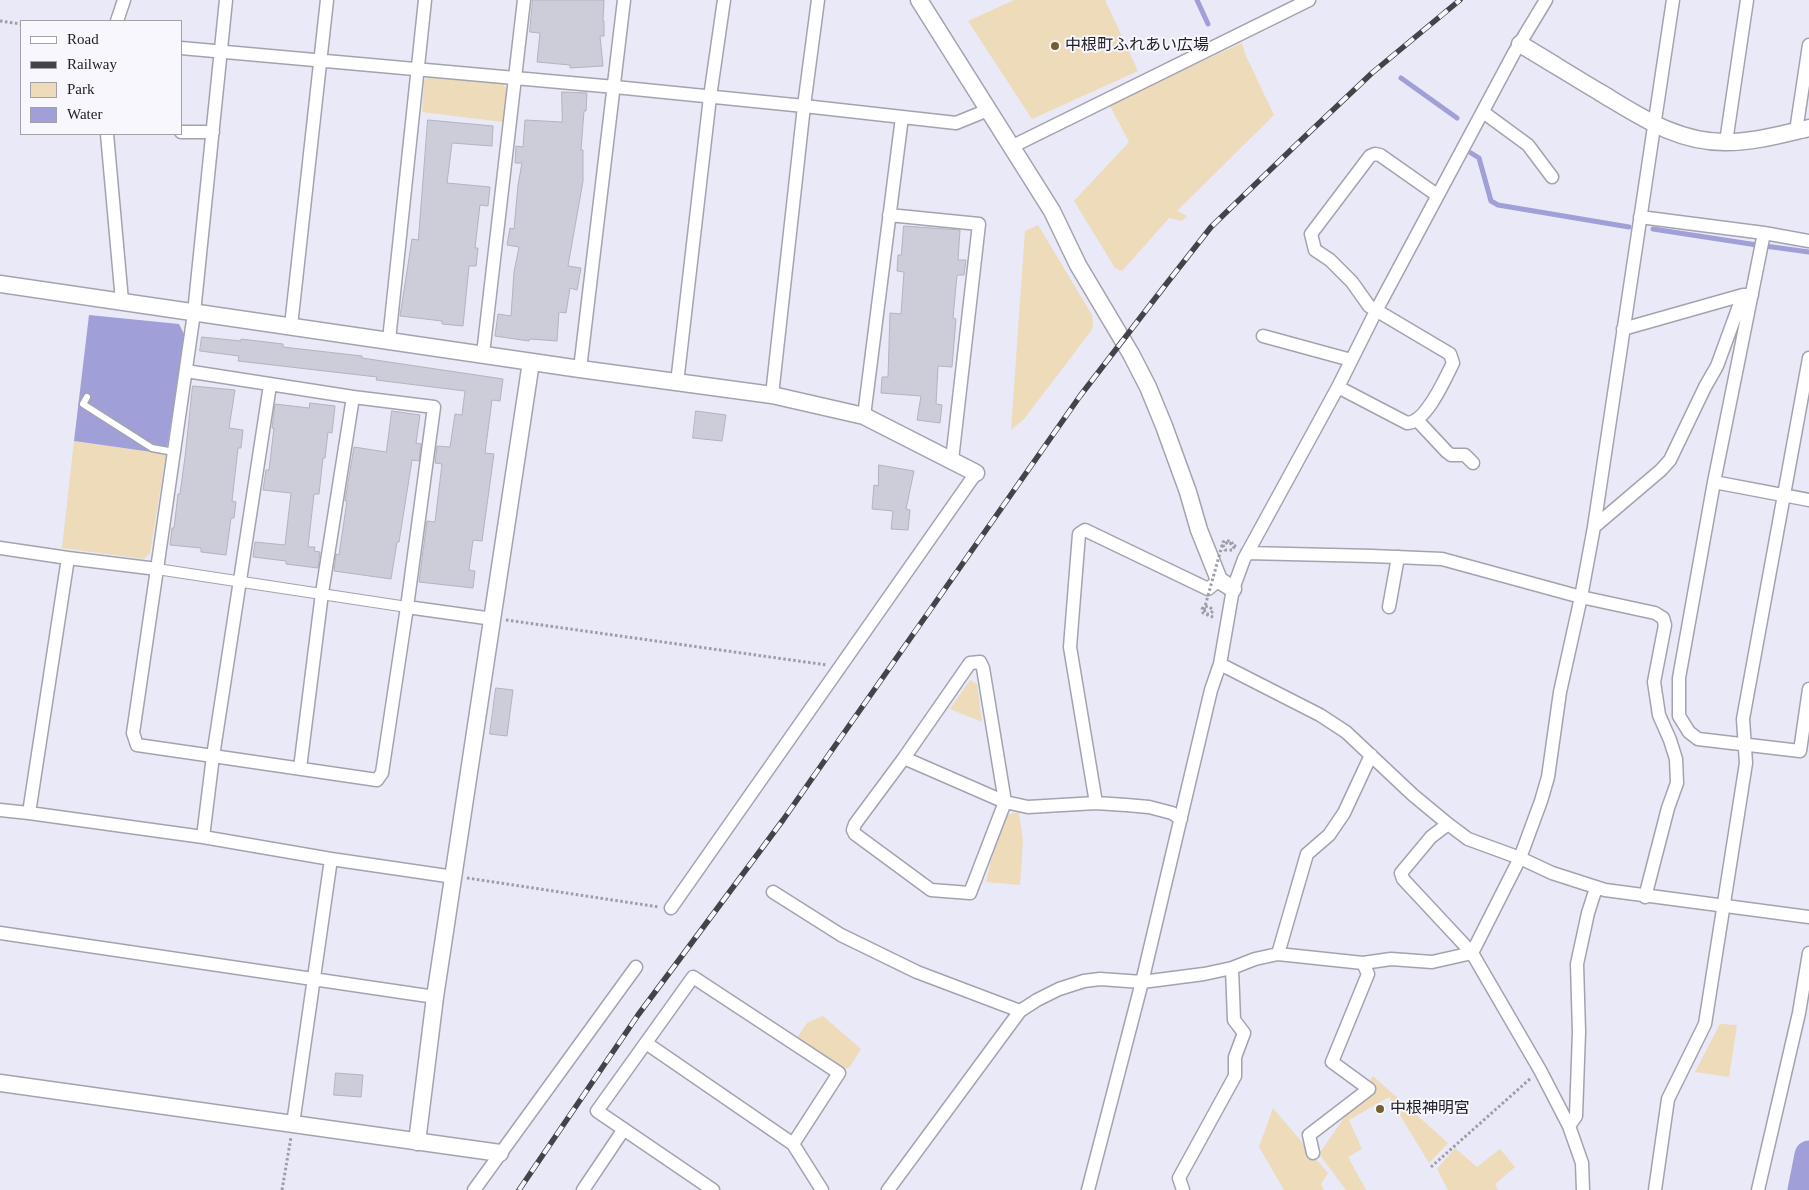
<!DOCTYPE html>
<html>
<head>
<meta charset="utf-8">
<style>
	body { margin:0 }
	#map { position:relative; width:1809px; height:1190px; overflow:hidden; background:#e9e9f7; font-family:"Times New Roman",serif }
	canvas { display:block }
	.legend { position:absolute; left:20px; top:20px; width:162px; height:115px; box-sizing:border-box; background:#f7f7fd; border:1px solid #a1a1a7; margin:0; padding:6px 9px; list-style:none; font-size:15px; color:#212126 }
	.legend li { display:flex; align-items:center; gap:10px; height:25px }
	.legend b { width:25px; border:1px solid #a1a1a7 }
</style>
</head>
<body>
<div id="map">
<canvas width="1809" height="1190"></canvas>
<ul class="legend">
<li><b style="height:6px;background:#fff"></b>Road</li>
<li><b style="height:6px;background:#434349"></b>Railway</li>
<li><b style="height:14px;background:#eddbb9"></b>Park</li>
<li><b style="height:14px;background:#a09fd8"></b>Water</li>
</ul>
</div>
<script>
const ctx = document.querySelector('canvas').getContext('2d');
ctx.lineJoin = 'round';
function fill(path, color) {
  ctx.fillStyle = color;
  ctx.fill(path, 'evenodd');
}
function trace(path, color, width, dash) {
  ctx.strokeStyle = color;
  ctx.lineWidth = width;
  ctx.lineCap = dash ? 'butt' : 'round';
  ctx.setLineDash(dash || []);
  ctx.stroke(path);
}
function write(font, color, halo, rows, align = 'center') {
  ctx.font = font + ' "Times New Roman","Noto Sans JP",serif';
  ctx.lineWidth = 4;
  ctx.setLineDash([]);
  ctx.textBaseline = 'middle';
  ctx.strokeStyle = halo;
  ctx.fillStyle = color;
  for (const [text, x, y, turn = 0] of rows) {
    ctx.save();
    ctx.translate(x, y);
    ctx.rotate((+turn || 0) * Math.PI / 180);
    ctx.textAlign = isNaN(turn) ? turn : align;
    if (halo) ctx.strokeText(text, 0, 0);
    ctx.fillText(text, 0, 0);
    ctx.restore();
  }
}
fill(new Path2D(`
	M1014 0H1105L1138 71 1032 119 968 21Z
	M1242 43 1246 56 1274 115 1177 211 1187 216 1182 221 1169 218 1122 271 1115 268 1074 201 1129 142 1109 104Z
	M430 77 503 84 507 89 503 122 422 112 424 80Z
	M1038 225 1092 315 1093 325 1091 331 1024 419 1011 430 1025 231Z
	M74 441 166 454 150 553 144 559 62 548Z
	M970 680 977 684 982 722 950 709Z
	M1019 812 1023 841 1020 885 986 882 991 860 1006 815Z
	M823 1016 861 1049 849 1068 839 1069 796 1039 807 1023Z
	M1720 1024 1737 1025 1729 1077 1695 1072Z
	M1373 1076 1448 1143 1429 1163 1389 1097 1349 1120 1362 1149 1348 1157 1366 1190H1346L1319 1154Z
	M1273 1108 1328 1173 1321 1184 1324 1190H1284L1259 1147Z
	M1455 1148 1477 1167 1500 1149 1515 1167 1495 1184 1498 1190H1448L1437 1169Z`), '#eddbb9');
fill(new Path2D(`
	M89 315 179 324 185 336 166 454 74 441Z`), '#a09fd8');
trace(new Path2D(`
	M1197 0 1208 24
	M1401 78 1457 118
	M1471 153 1479 158 1491 201 1498 205 1629 227
	M1653 229 1757 245
	M1765 246 1809 252`), '#a09fd8', 5);
trace(new Path2D(`
	M1802 1190 1809 1155`), '#a09fd8', 29);
const building = new Path2D(`
	M533 0H604L603 21H604V36H600L603 66 570 68V65L537 62 540 33 530 32Z
	M562 92 587 93 586 111H584L581 150H583V181L568 266 581 268 577 290 570 288 566 313 559 312 557 341 530 339 529 341 495 336 498 314 511 316 514 272 519 247 507 245 510 228 514 229 518 185 522 163H515L516 146 523 147 525 120 562 122Z
	M428 120 493 126 492 146 452 143 447 183 490 187 488 206 480 205 475 248H478L476 266H469L463 326 442 324V321L400 316 412 239 418 240Z
	M904 226 960 230 958 260H966L964 275H957L953 318 956 319 952 367 938 366 936 404 942 405 940 423 917 420 921 396 881 393 882 377H888L890 313 901 314 904 272 897 271 898 255H901Z
	M202 337 241 341V339L283 344V347L362 356V358L503 379 500 401 492 400 485 453 494 454 482 541 473 540 469 570 475 571 473 588 419 582 427 521 435 522 442 464 435 463 437 446 450 447 455 414 462 415 465 391 376 380 377 377 238 361 239 356 200 351Z
	M193 386 235 390 229 428 243 430 241 448H238L232 501 236 502 234 518H231L226 555 201 552V548L170 545 172 528H174L178 494H180L185 457Z
	M310 403 335 406 332 433 328 432 325 458H323L319 494H314L308 547H315L314 551 320 552 318 568 286 564V561L253 557 255 542 285 545 291 493 263 490 266 470H269L274 428H272L275 404 309 408Z
	M392 411 420 415 416 443 421 444 419 461 412 460 399 542H397L391 579 334 571 336 554 339 555 347 501H345L354 447 386 452Z
	M696 411 726 415 722 441 693 438Z
	M879 465 914 471 906 509 910 510 908 530 891 529 893 511 872 509 874 485 878 486Z
	M496 688 513 690 507 736 490 734Z
	M336 1073 363 1075 361 1097 334 1095Z`);
fill(building, '#cdcdda');
trace(building, '#b2b3bf', 1);
const service = new Path2D(`
	M87 397 83 404 152 448 174 452`);
const pedestrian = new Path2D(`
	M157 569 407 607`);
const minor = new Path2D(`
	M117 21 124 0
	M181 48 615 87 804 106 956 123 988 110
	M1483 112 1528 145 1552 177
	M1796 131 1809 45
	M181 132H213
	M107 134 122 301
	M1726 142 1747 0
	M1013 146 1309 0
	M889 215 979 224 952 460
	M1640 217 1764 233 1809 241
	M1764 233 1714 482 1679 678V716L1689 732 1698 739 1800 751 1809 689
	M291 326 327 0
	M1623 329 1743 295
	M1263 336 1351 360
	M389 340 425 0
	M483 354 524 0
	M580 369 624 0
	M186 371 353 397 434 407 407 607
	M677 383 710 97 724 0
	M270 385 213 756 137 745 133 733 157 569 68 558 29 813 203 837 213 756 377 780 382 773 407 607 493 619
	M1338 387 1407 423C1426 423 1445 379 1453 363L1450 354 1369 306 1352 282 1330 260 1315 250 1311 234 1370 156 1375 154 1380 155 1437 195
	M772 395 804 106 818 0
	M864 416 902 117
	M1417 420 1447 452 1451 455H1465L1473 463
	M1714 482 1809 500
	M1594 527 1661 470 1670 460 1705 387 1717 366 1743 295H1752
	M0 548 68 558
	M1247 553 1372 556 1442 559 1581 597 1655 613 1663 618 1665 625 1654 682 1659 715 1670 740 1676 759 1677 783 1668 808 1645 897
	M157 569 194 313 226 0
	M1389 607 1398 557
	M980 662 983 668 1005 802 970 893 931 890 855 834 853 830 855 824 904 758 970 663Z
	M1220 664 1320 715 1346 732 1413 795 1448 824 1468 839 1520 858 1552 873 1605 890 1809 917
	M904 758 1005 802 1028 807 1096 803 1126 805 1149 807 1172 813 1181 819
	M300 768 322 593 353 397
	M1096 803 1070 647 1079 534 1085 530 1208 589 1219 580
	M0 810 29 813
	M1448 824 1431 837 1401 873 1403 879 1472 953 1540 1070 1569 1126 1582 1163 1583 1190
	M203 837 331 859 454 877
	M773 892 841 935 917 972 1020 1011
	M671 908 976 473
	M0 933 435 997
	M1472 953 1520 858 1541 801 1548 777 1560 692 1581 597 1594 527 1673 0
	M1278 954 1307 854 1329 835 1344 813 1371 755
	M646 1043 793 1144 822 1190
	M293 1124 331 859
	M1569 1126 1576 1116 1579 1032 1577 964 1588 913 1596 888
	M1313 1153 1309 1135 1369 1089 1332 1062 1368 974 1363 963
	M474 1190 636 967
	M583 1190 624 1129
	M713 1190 597 1111 693 977 839 1073 793 1144
	M888 1190 1020 1011 1037 1000 1059 989 1084 981 1100 979 1142 982 1204 974 1232 968 1255 959 1278 954 1363 963 1391 959 1432 962 1472 953
	M1088 1190 1142 982 1211 690 1220 664 1233 589 1244 559 1338 387 1376 311 1514 53 1546 0
	M1183 1190 1179 1178 1235 1076V1057L1244 1033 1234 1020 1232 968
	M1655 1190 1668 1099 1705 1024 1746 763 1743 719 1809 358
	M1758 1190 1799 1013 1809 953`);
const tertiary = new Path2D(`
	M919 0 1052 211 1078 265 1131 354 1148 387 1164 426 1188 492 1199 530 1219 580 1233 589
	M1520 44C1547 60 1574 77 1601 93 1641 117 1678 143 1727 142 1755 142 1782 134 1809 128
	M0 284 580 369 772 395 864 416 976 473
	M0 1083 500 1153
	M417 1142 435 997 531 362`);
trace(service, '#a3a3b0', 9);
trace(pedestrian, '#a3a3b0', 12);
trace(minor, '#a3a3b0', 15);
trace(tertiary, '#a3a3b0', 19);
trace(new Path2D(`
	M0 21 21 24
	M1232 550H1225L1223 545 1228 542 1237 547
	M1204 610 1206 614H1210L1213 611 1210 607 1204 606 1202 609 1203 613 1215 618
	M506 620 827 665
	M467 878 659 907
	M1431 1167 1531 1078
	M282 1190 291 1137`), '#9d9da7', 3, [2.5, 2.5]);
trace(service, '#fff', 6);
trace(pedestrian, '#fff', 10);
trace(minor, '#fff', 12);
trace(tertiary, '#fff', 16);
const rail = new Path2D(`
	M519 1190 638 1015 783 820 1080 396 1167 283 1211 227 1297 144 1372 73 1460 0`);
trace(rail, '#434349', 5.5);
trace(rail, '#f7f7fd', 4, [11]);
trace(new Path2D(`
	M1204 610 1223 542 1225 541H1231L1234 547 1232 550`), '#9d9da7', 3, [2.5, 2.5]);
for (const [x, y, r, color] of [
	[1055,46,5,"#765e2f"],
	[1380,1109,5,"#765e2f"]
]) {
  const dot = new Path2D();
  dot.arc(x, y, r, 0, 2 * Math.PI);
  ctx.fillStyle = color;
  ctx.fill(dot);
  trace(dot, '#f7f7fd', 2);
}
write('16px', '#212126', '#f7f7fd', [
	["中根町ふれあい広場",1065,46],
	["中根神明宮",1390,1109]
], 'left');
</script>
</body>
</html>
